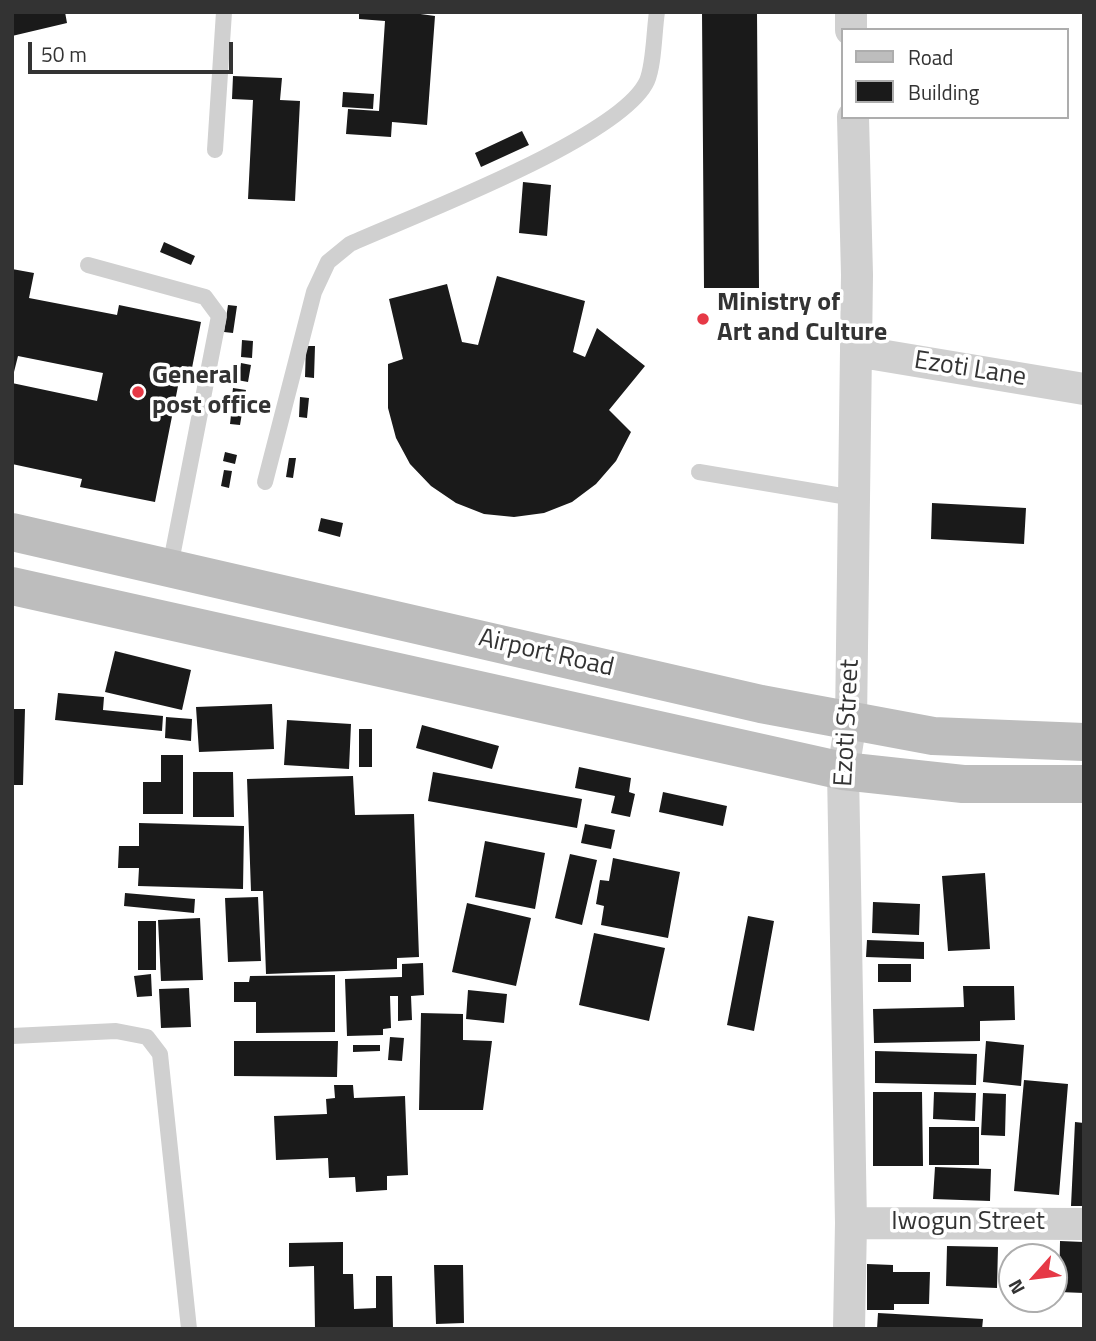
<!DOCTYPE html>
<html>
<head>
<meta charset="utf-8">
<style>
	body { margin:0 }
	#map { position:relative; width:1096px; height:1341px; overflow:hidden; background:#fff; font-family:"Titillium Web",sans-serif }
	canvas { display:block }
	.frame { position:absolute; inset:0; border:14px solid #333; pointer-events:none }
	.legend { position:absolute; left:841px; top:28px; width:228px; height:91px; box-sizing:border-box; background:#fff; border:2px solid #adadad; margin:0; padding:9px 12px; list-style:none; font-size:21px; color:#333 }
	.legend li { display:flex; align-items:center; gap:14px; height:35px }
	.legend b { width:35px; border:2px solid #adadad }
	.north { position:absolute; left:998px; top:1243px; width:70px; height:70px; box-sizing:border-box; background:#fff; border:2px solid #adadad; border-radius:50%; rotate:242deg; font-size:19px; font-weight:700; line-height:28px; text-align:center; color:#333 }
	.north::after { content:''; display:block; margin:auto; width:24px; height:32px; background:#e63946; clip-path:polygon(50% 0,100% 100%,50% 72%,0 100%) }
	.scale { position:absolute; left:28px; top:42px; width:205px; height:32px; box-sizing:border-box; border:4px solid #333; border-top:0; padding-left:9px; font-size:21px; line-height:24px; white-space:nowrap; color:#333; -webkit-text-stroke:5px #fff; paint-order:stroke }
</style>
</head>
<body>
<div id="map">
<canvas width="1096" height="1341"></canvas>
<div class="frame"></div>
<ul class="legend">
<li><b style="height:9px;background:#bdbdbd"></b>Road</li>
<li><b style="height:19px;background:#1a1a1a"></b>Building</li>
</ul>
<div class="north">N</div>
<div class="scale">50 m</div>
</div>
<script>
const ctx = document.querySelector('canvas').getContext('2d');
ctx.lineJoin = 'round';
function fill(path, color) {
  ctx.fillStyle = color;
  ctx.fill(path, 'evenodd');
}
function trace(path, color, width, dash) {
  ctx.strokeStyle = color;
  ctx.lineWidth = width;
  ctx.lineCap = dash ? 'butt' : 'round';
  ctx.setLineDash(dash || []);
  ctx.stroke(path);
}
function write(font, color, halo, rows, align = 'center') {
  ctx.font = font + ' "Titillium Web",sans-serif';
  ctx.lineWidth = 7;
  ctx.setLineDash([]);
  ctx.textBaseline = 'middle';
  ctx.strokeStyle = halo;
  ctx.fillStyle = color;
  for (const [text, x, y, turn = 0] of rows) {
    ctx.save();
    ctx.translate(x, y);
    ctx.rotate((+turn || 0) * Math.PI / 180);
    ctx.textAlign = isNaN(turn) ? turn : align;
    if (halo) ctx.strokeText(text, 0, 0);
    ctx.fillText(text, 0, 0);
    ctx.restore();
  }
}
fill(new Path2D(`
	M12 12H65L67 23 12 36Z
	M359 12H406L435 16 427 125 392 122 391 137 346 134 348 109 379 111 385 21 359 19Z
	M702 12H757L759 288H704Z
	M233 76 282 78 280 100 300 101 295 201 248 199 253 100 232 99Z
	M343 92 374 94 373 109 342 107Z
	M522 131 529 145 481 167 475 153Z
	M523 182 551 185 547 236 519 233Z
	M164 242 195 256 191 265 160 252Z
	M12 269 34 273 29 298 117 315 119 305 201 322 192 368 182 366 155 502 80 487 82 479 12 464V383L97 401 103 373 18 356 12 380Z
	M497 276 585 301 573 352 585 357 597 328 645 366 609 410 631 432 616 461 596 484 572 502 544 513 514 517 484 514 456 503 431 486 410 464 396 438 388 408V364L403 359 389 299 447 284 462 342 478 345Z
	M228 305 237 306 233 333 224 332Z
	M242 340 253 341 252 358 241 357Z
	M306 346H315L314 378 305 377Z
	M241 363 251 365 248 382 237 380Z
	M233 388 246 390 244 398 232 397Z
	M300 397 309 398 307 418 299 417Z
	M232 406 243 407 240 425 230 424Z
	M225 452 237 455 235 464 223 461Z
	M289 458H296L293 478 286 477Z
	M224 470 232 471 229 488 221 486Z
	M932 503 1026 508 1024 544 931 539Z
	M321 518 343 523 340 537 318 531Z
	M115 651 191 670 182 710 105 692Z
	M58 693 104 697 103 710 163 716 162 731 55 720Z
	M272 704 274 749 199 752 196 707Z
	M12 709H25L23 785H12Z
	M166 717 192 719 191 741 165 738Z
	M287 720 351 724 349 769 284 765Z
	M422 725 499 746 492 769 416 748Z
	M359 729H372V767H359Z
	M161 755H183V814H143V782H161Z
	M579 767 631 778 629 792 635 794 630 817 611 813 615 796 575 788Z
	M193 772H233L234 817H193Z
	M433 772 582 799 577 828 428 801Z
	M353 776 355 815 414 814 419 957 397 958V969L266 974 263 891H251L247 779Z
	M663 792 727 806 723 826 659 812Z
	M139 823 244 826 243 889 138 886 139 868H118L119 846H139Z
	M585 824 615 830 611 849 581 843Z
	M485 841 545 853 535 909 475 897Z
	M570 854 597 860 582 925 555 918Z
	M613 858 680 872 668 938 601 925 604 906 596 904 600 880 609 881Z
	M985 873 990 949 948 951 942 876Z
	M125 893 195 899 194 913 124 906Z
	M258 897 261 961 228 962 225 898Z
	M873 902 920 904 919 935 872 933Z
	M467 903 531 918 516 986 452 972Z
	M748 916 774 921 754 1031 727 1025Z
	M200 918 203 980 161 981 158 920Z
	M138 921H156V970H138Z
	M594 933 665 948 649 1021 579 1005Z
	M867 940 924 942V959L866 957Z
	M423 963 424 995 411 996 412 1020 398 1021V996H390L391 1028 383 1029V1035L347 1036 345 979 402 977V964Z
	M878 964H911V982H878Z
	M151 974 152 996 137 997 134 976Z
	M335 975V1032L256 1033V1002H234V982H249L250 976Z
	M963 986H1014L1015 1020 980 1021V1041L874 1043 873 1009 964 1007Z
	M189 988 191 1027 161 1028 159 989Z
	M468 990 507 994 504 1023 466 1019Z
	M421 1013 463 1014V1040L492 1041 483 1110H419Z
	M390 1037 404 1038 402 1061 388 1060Z
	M234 1041H338L337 1077 234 1076Z
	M986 1041 1024 1045 1021 1086 983 1082Z
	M353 1045H380V1051L353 1052Z
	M875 1051 977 1054 976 1085 875 1083Z
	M1024 1080 1068 1084 1059 1195 1014 1191Z
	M334 1085H353L354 1098 405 1096 408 1175 387 1176V1190L356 1192 355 1177 329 1178 328 1158 276 1160 274 1116 327 1114 326 1099 335 1098Z
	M873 1092H922L923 1166H873Z
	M934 1092 976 1093 975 1121 933 1119Z
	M983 1093 1006 1094 1005 1136 981 1135Z
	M1075 1122 1084 1123V1206H1071Z
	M929 1127H979V1165H929Z
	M935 1167 991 1169 990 1201 933 1199Z
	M1060 1241 1084 1242V1293L1059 1292Z
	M343 1242V1274H353L354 1309 376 1308V1276H392L393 1329H315L314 1266 289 1267V1243Z
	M947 1246 998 1247 997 1288 946 1286Z
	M867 1264 893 1265V1272H930L929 1304H894V1310H867Z
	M434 1265H463L464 1323 436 1324Z
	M878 1313 983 1319 982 1329H877Z`), '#1a1a1a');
trace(new Path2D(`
	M215 150 224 12
	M88 265 205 297 219 316 170 567
	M699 472 854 498
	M265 482 314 292 328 262 350 244C412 216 621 138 647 81 654 65 654 31 657 12
	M12 1036 116 1031 147 1037 160 1054 189 1329`), '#d0d0d0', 16);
trace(new Path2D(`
	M851 12V30
	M856 351 1084 389
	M851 1223 1084 1224
	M849 1329 851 1223 843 771 851 721 857 275 853 117`), '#d0d0d0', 32);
trace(new Path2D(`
	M12 532 761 704 933 736 1084 742
	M12 586 843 771 963 784H1084`), '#bdbdbd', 38);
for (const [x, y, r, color] of [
	[703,319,7,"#e63946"],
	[138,392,7,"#e63946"]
]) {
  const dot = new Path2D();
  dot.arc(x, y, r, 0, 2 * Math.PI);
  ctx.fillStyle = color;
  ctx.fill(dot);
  trace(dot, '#fff', 2.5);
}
write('bold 26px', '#333', '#fff', [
	["Ministry of",717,304],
	["Art and Culture",717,334],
	["General",152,377],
	["post office",152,407]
], 'left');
write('26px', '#333', '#fff', [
	["Ezoti Lane",970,370,9],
	["Airport Road",546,654,13],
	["Ezoti Street",848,723,-87],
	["Iwogun Street",968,1223]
]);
</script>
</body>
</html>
